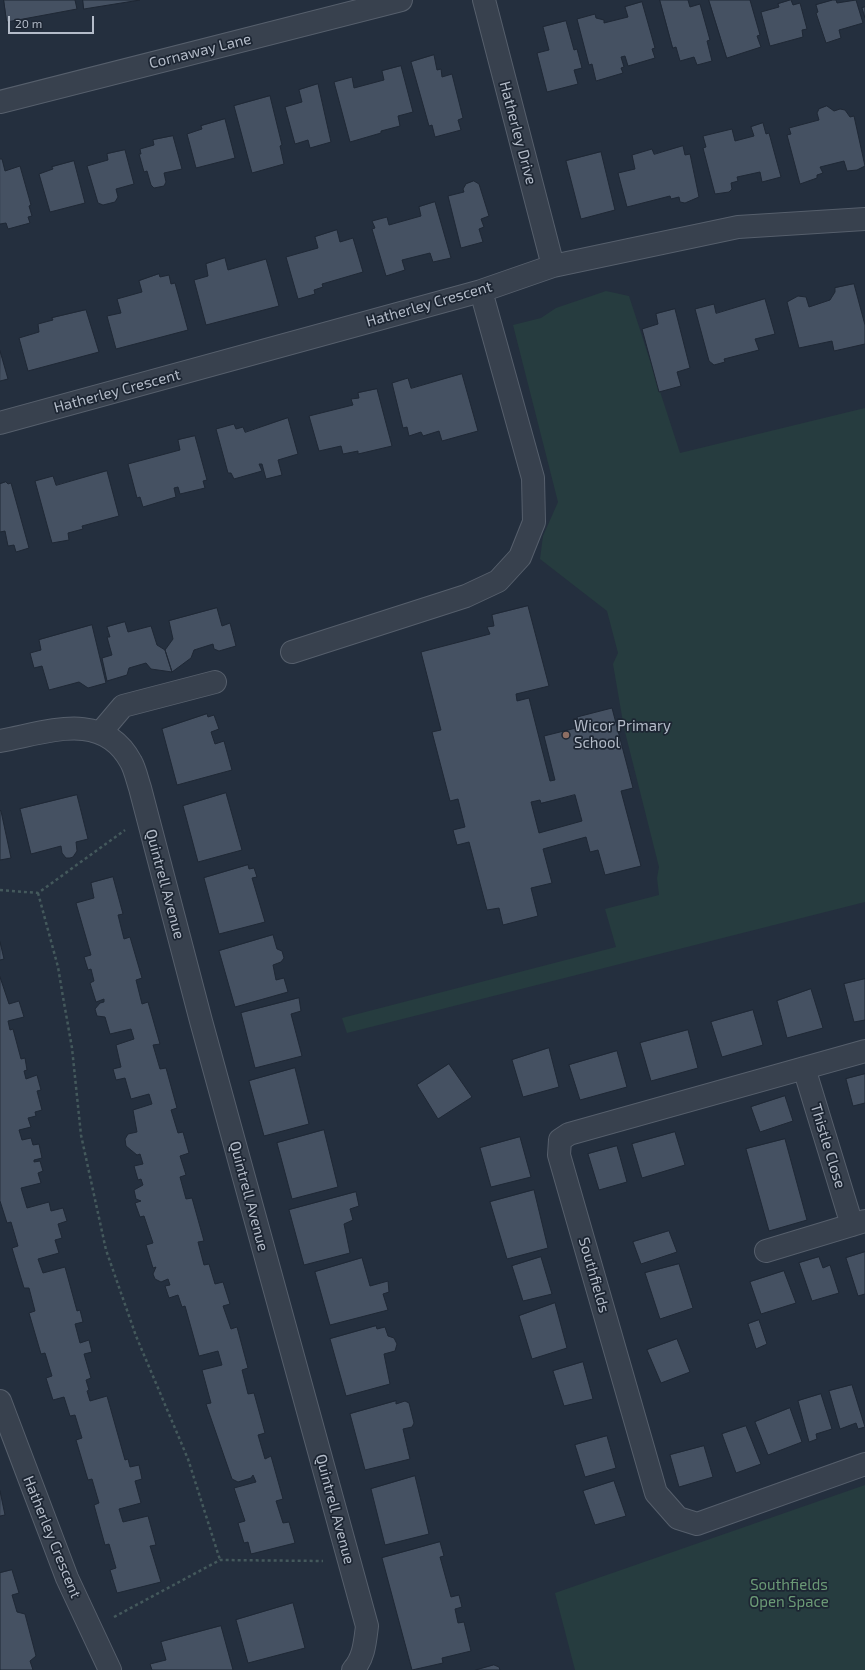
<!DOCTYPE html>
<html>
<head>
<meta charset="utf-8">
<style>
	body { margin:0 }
	#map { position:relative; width:865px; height:1670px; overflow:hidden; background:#242f3e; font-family:"Exo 2",sans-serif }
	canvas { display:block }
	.scale { position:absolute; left:8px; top:16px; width:86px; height:18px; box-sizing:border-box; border:2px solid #b4bcc9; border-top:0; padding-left:5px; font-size:12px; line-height:14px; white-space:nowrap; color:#b4bcc9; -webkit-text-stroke:3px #1d2633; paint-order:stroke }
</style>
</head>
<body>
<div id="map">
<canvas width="865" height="1670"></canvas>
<div class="scale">20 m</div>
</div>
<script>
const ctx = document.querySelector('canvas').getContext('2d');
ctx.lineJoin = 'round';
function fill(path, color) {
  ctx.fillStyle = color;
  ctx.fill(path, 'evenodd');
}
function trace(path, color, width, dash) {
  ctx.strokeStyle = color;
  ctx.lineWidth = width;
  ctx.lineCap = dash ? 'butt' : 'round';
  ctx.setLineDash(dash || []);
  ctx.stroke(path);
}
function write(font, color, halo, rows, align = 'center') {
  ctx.font = font + ' "Exo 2",sans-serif';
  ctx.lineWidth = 3.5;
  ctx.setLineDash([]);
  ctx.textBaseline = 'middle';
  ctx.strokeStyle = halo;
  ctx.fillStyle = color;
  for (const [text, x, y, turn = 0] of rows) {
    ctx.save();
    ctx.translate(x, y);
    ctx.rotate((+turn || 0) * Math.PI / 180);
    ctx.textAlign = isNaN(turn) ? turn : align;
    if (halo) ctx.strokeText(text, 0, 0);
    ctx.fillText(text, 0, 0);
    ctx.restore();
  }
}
fill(new Path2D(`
	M606 291 629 296 680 453 865 408V902L347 1033 342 1018 616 947 605 909 659 895 657 878 659 867 624 728 613 664 618 653 607 611 540 559 543 536 558 502 513 325 541 318 556 308Z
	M865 1485V1670H575L555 1593Z`), '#263c3f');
const building = new Path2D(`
	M4 0H75L77 9 7 22Z
	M83 0H140L84 9Z
	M660 0H688L690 7 700 4 710 40 707 41 712 61 697 65 694 57 680 61 676 47 673 48Z
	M709 0H750L760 35 757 36 761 47 727 58Z
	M791 0 793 5 800 3 807 29 802 30 803 37 770 46 761 12 779 7 778 4Z
	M833 0H836L837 3 856 0 863 23 839 30 841 38 826 43 816 13 818 12 816 5Z
	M642 2 655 48 652 49 655 58 628 66 625 56 621 57 624 67 621 68 623 73 596 81 592 64 589 65 577 19 595 14 596 18 604 20V23L628 17 625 7Z
	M865 7V18L862 8Z
	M566 21 574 50 577 49 582 68 574 70 578 84 547 92 537 53 549 50 543 27Z
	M434 55 437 70 441 69 442 77 452 74 463 118 458 120 461 130 435 137 432 125 429 126 411 62Z
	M401 66 413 112 398 116 400 126 381 131V133L350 142 334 82 352 77 354 88 384 80 382 71Z
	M318 84 331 142 310 148 308 140 295 144 285 107 302 102 299 90Z
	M270 96 282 145 280 146 284 164 252 173 234 106Z
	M827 106 834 111 840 109 845 110 850 117 854 116 865 166 857 170 847 171 844 161 820 167 823 173 817 175V178L800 184 787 135 791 134 789 128 819 120 817 113 819 109Z
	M225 119 235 158 196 168 187 134 202 129 201 126Z
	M763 123 766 134 769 133 781 177 762 182 760 172 737 177 738 181 731 183 732 189 729 192 715 194 703 148 706 147 703 136 732 129 735 141 754 136 751 127Z
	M173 136 182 169 164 173 166 182 164 186 154 188 151 185 147 171 144 172 139 154H141L140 149 154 145 153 140Z
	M683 146 685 155 690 154 699 197 685 203 680 202 679 197 671 199 670 196 627 207 618 173 635 169 632 155 652 149 654 154Z
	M125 150 134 184 116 189 118 197 115 202 103 205 98 203 87 166 108 160 107 154Z
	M601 152 615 210 581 219 566 161Z
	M0 159H2L5 171 20 166 31 205 29 206 32 216 28 217 30 223 8 229 6 223 0 224Z
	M74 161 85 203 50 212 39 174 53 169 52 167Z
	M474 181 479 184 489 216 481 219 484 227 479 229 483 242 461 248 448 196 464 192 463 189 466 184Z
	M435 202 451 258 433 262 430 253 402 260 405 270 386 276 372 229 375 228 372 221 387 217 389 225 421 216 419 207Z
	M337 230 340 242 353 238 363 272 322 284 323 287 314 290 315 294 298 299 286 257 318 248 315 237Z
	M225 258 228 270 266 259 279 306 206 325 194 280 208 276 206 264Z
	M159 274 160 277 169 275 171 284 175 283 188 330 116 349 107 316 121 313 117 299 142 292 139 281Z
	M854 284 865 325V344L834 351 832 341 799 348 787 302 798 296 806 297 809 307 830 300 835 292V288Z
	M765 299 775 334 755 339 759 350 724 359 725 362 714 365 709 361 695 309 714 304 716 313Z
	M675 309 690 368 677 372 681 386 659 392 642 329 658 324 656 314Z
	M86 310 99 352 28 371 19 338 39 332 38 324 53 320 52 318Z
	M0 351 8 379 0 381Z
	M462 374 478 431 442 441 439 431 423 436 421 432 409 436 407 427 403 428 392 383 408 378 411 388Z
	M377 389 392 446 358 454V451L343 454 341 446 319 451 309 416 353 405 351 399 359 398 358 393Z
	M288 418 298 454 278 460 282 475 266 479 262 464H259L262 471 234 479 231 473H228L216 429 234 424 236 429 243 427 245 432Z
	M195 436 207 480 203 481 205 488 180 494 178 487 174 488 176 497 143 507 140 497 137 498 128 464 180 450 178 440Z
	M107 471 119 516 82 526 83 529 68 533 69 540 52 543 35 481 53 476 56 485Z
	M6 482 8 484 11 483 29 548 16 552 14 545 8 546 5 531 0 532V484Z
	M528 606 549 686 516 694 517 701 529 698 550 781 555 780 544 736 580 727 577 717 612 708 633 788 621 791 641 866 605 875 598 850 590 852 586 837 543 849 552 883 531 888 538 916 503 925 499 908 487 910 469 842 457 845 453 830 465 827 458 799 450 801 432 732 441 730 421 652 490 634 487 627 494 626 492 615ZM575 795 582 821 539 833 531 802 540 800 541 803Z
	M217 608 222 626 230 623 236 646 219 651 214 649 213 644 194 650 191 658 172 672 165 650 173 639 169 621Z
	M125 622 128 632 151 626 157 645 165 650 172 672 151 669 146 663 129 668 127 675 107 681 102 658 112 655 107 637H110L107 627Z
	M92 625 106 683 88 688 79 682 49 690 42 666 34 668 30 653 41 650 39 640Z
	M207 714 208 717 214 715 219 729 211 732 215 744 224 741 232 770 177 785 162 729Z
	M226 793 242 850 198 862 183 806Z
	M77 795 88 839 76 842 77 851 73 857 70 858H66L62 853 61 846 31 854 20 809Z
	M1 811 11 858 0 860V811Z
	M248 865 249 869 254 868 257 877 252 878 265 922 219 934 204 878Z
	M113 877 123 914 118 915 124 939 130 937 142 978 136 980 142 1004 148 1002 160 1044 153 1045 160 1069 166 1068 177 1108 171 1110 178 1133 183 1132 189 1153 180 1156 186 1175 180 1177 186 1199 192 1198 204 1241 198 1242 204 1265 209 1264 215 1284 223 1282 230 1304 223 1306 231 1329 237 1327 248 1368 242 1370 248 1394 254 1393 265 1433 258 1435 265 1459 271 1456 283 1499 276 1501 283 1523 289 1522 295 1543 251 1554 248 1542 244 1543 238 1523 245 1521 234 1488 256 1482 253 1475 251 1478 238 1482 232 1479 206 1404 211 1403 202 1370 222 1365 218 1351 199 1356 185 1306 182 1307 178 1295 169 1298 165 1286 170 1285 168 1279 161 1282 155 1279 153 1274 156 1267 153 1268 146 1245 153 1243 144 1216 140 1217 135 1203 141 1201 136 1199 134 1190 143 1185 141 1179 138 1180 134 1166 143 1164 140 1154 137 1155 126 1146 125 1139 128 1134 137 1132 133 1110 152 1104 149 1094 131 1099 125 1078 116 1080 113 1069 121 1067 116 1045 134 1039 131 1029 110 1034 105 1017 97 1016 95 1009 100 1003 104 1002V999L96 1002 90 983 94 981 91 969 88 970 84 957 91 955 76 903 94 898 91 883Z
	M273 935 277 949 282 951 284 958 281 962 273 965 276 980 284 978 288 992 235 1007 219 951Z
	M0 942 4 959 0 960Z
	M0 977 9 1004 19 1001 24 1017 8 1021 10 1030 13 1029 21 1059 25 1058 27 1070 24 1071 26 1079 37 1075 41 1090 37 1091 42 1110 35 1112 36 1116 28 1118 31 1127 19 1130 22 1140 31 1138 33 1145 39 1144 42 1158 34 1160V1162L40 1161 43 1171 38 1173 41 1183 21 1188 27 1208 49 1202 51 1211 63 1208 67 1221 58 1224 62 1238 55 1240 59 1253 38 1259 43 1273 65 1267 77 1311 80 1310 83 1322 75 1324 80 1343 89 1340 92 1352 84 1354 91 1378 86 1380 89 1390 87 1391 90 1401 107 1396 125 1460 128 1459 130 1467 139 1465 142 1479 135 1481 141 1503 119 1509 123 1522 148 1516 156 1545 150 1546 161 1582 117 1593 110 1570 116 1568 109 1544 105 1545 94 1505 99 1503 92 1479 88 1480 76 1440 82 1438 75 1415 70 1416 64 1397 53 1400 46 1378 52 1376 45 1353 41 1354 29 1313 35 1311 29 1288H24L12 1248 18 1246 11 1222 7 1223 0 1201Z
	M865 979V1020L854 1022 844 984Z
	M811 989 823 1028 787 1038 777 1001Z
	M299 998 301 1011 291 1014 302 1056 255 1068 241 1013Z
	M753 1010 763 1045 722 1057 711 1022Z
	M688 1030 698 1068 651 1081 640 1043Z
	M549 1048 559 1087 523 1097 512 1060Z
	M617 1051 627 1087 580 1100 569 1065Z
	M449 1064 472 1097 438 1119 417 1085Z
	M295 1068 309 1124 264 1136 249 1081Z
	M865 1074V1103L853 1106 846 1079Z
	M785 1096 793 1121 760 1132 751 1107Z
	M324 1130 338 1187 292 1199 277 1143Z
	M675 1132 685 1165 642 1178 632 1144Z
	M520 1137 531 1177 491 1187 480 1148Z
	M785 1139 807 1220 769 1231 746 1149Z
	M617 1146 627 1182 599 1190 588 1154Z
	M534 1190 548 1248 507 1259 490 1202Z
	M356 1192 359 1206 350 1209 353 1220 344 1224 350 1253 304 1265 289 1210Z
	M669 1231 677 1252 641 1264 633 1242Z
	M865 1252V1294L858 1296 846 1258Z
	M541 1257 552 1294 523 1301 512 1266Z
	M819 1257 823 1268 830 1265 839 1293 812 1301 799 1263Z
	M362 1258 370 1286 388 1281 389 1292 383 1294 388 1310 330 1325 315 1272Z
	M679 1264 693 1308 660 1319 645 1273Z
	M784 1271 796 1303 761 1314 750 1282Z
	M555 1303 567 1348 532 1359 519 1316Z
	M759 1320 767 1344 756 1349 748 1324Z
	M376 1326 377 1329 385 1327 388 1336 394 1338 397 1344 395 1351 384 1354 390 1384 346 1396 330 1339Z
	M677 1339 690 1372 661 1383 647 1350Z
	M583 1362 593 1399 564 1406 553 1371Z
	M852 1385 865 1427 858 1429 856 1423 840 1429 829 1391Z
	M821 1394 832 1429 816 1434 817 1439 809 1442 798 1401Z
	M396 1401V1404L405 1401 409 1403 414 1423 412 1427 403 1429 410 1459 365 1470 350 1414Z
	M790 1408 802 1442 768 1455 755 1422Z
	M746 1426 761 1464 736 1473 722 1434Z
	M607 1436 616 1468 585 1477 575 1445Z
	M704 1446 713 1477 679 1487 670 1455Z
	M415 1476 429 1534 385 1545 371 1489Z
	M614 1481 626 1516 595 1525 583 1491Z
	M0 1491 5 1515 0 1516Z
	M440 1542 444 1556 440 1557 451 1597 459 1595 462 1607 455 1609 458 1623 464 1622 471 1651 442 1658 443 1663 412 1670 382 1558Z
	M12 1570 19 1593 12 1595 17 1612 25 1614 36 1656 30 1661 33 1670H0V1573Z
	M293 1603 305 1648 248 1663 236 1620Z
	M221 1626 233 1670H152L150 1664 166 1660 161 1642Z
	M494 1665 499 1667 500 1670H476Z`);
fill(building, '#455162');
trace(building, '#1f2835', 1);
const minor = new Path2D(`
	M484 0 553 266
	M0 423 481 291 553 266 738 227 865 219
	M292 652 466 596 498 581 520 557 534 522 533 478 481 291
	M101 732 123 706 215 682
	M0 741C46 733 103 709 131 762 135 769 137 779 140 788L201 1021 367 1626C365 1642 364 1658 353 1670
	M865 1051 569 1134 560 1140 559 1155 656 1493 678 1518 697 1524 865 1464
	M804 1068 852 1225
	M766 1251 865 1221
	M0 1401 67 1578 110 1670`);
const tertiary = new Path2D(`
	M0 102 401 0`);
trace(minor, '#565f6c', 24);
trace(tertiary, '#565f6c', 24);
trace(new Path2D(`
	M0 890 38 893 125 830
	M38 893 58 967 63 997 72 1048 81 1135 106 1250 136 1336 188 1459 220 1560
	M114 1617 220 1560 323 1561`), '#44595c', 2.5, [3, 3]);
trace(minor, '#38414e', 22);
trace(tertiary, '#38414e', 22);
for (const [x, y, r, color] of [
	[566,735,4,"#8d6e63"]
]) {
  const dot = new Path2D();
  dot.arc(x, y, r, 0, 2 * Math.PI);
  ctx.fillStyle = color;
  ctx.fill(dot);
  trace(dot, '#1d2633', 1.5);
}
write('15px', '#b4bcc9', '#1d2633', [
	["Cornaway Lane",200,51,-14],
	["Hatherley Drive",518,133,75],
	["Hatherley Crescent",429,304,-16],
	["Hatherley Crescent",117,391,-15],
	["Quintrell Avenue",165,884,75],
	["Thistle Close",828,1146,73],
	["Quintrell Avenue",249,1196,75],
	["Southfields",594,1275,74],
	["Quintrell Avenue",335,1509,75],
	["Hatherley Crescent",52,1537,68]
]);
write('15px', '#b4bcc9', '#1d2633', [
	["Wicor Primary",574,726],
	["School",574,743]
], 'left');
write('15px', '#6b9a76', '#1d2633', [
	["Southfields",789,1585],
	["Open Space",789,1602]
]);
</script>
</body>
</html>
